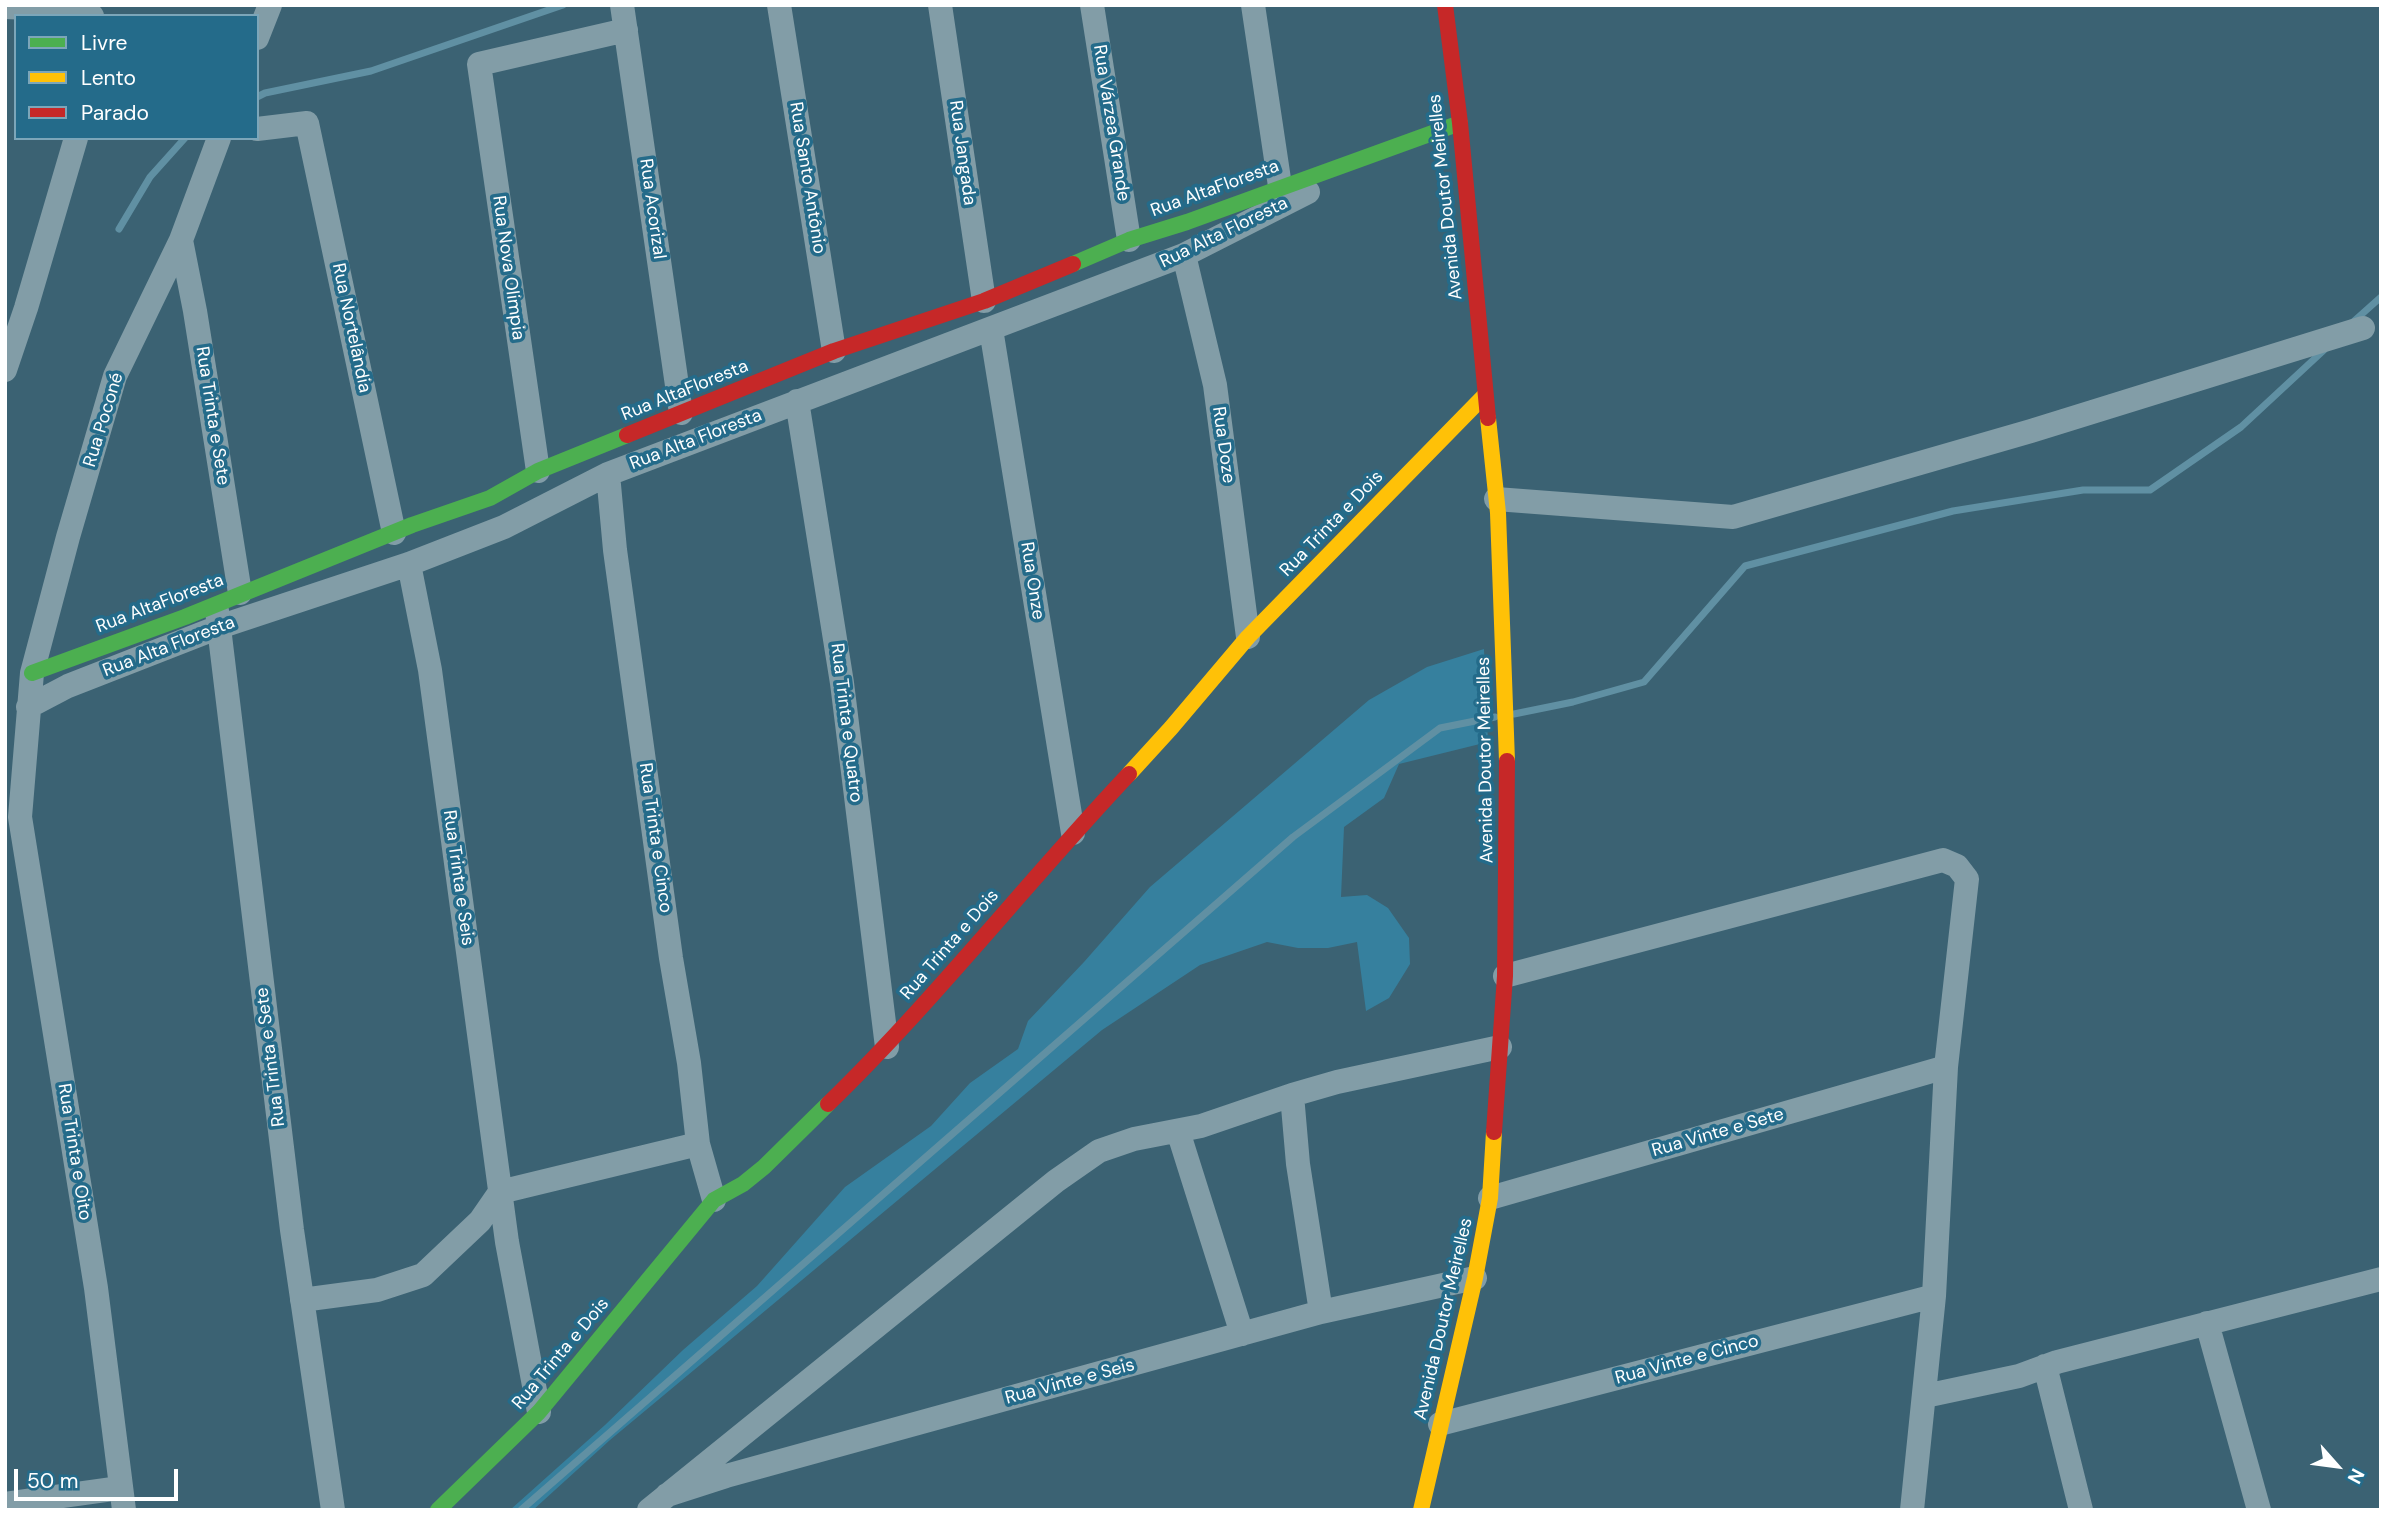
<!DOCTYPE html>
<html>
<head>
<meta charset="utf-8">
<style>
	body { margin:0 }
	#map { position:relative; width:2386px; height:1515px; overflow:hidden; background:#3b6273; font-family:"DM Sans",sans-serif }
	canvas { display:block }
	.frame { position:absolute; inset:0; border:7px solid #fff; pointer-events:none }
	.legend { position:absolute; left:14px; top:14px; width:245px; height:126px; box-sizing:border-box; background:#246b8a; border:2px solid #7ca6b9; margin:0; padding:9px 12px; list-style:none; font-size:21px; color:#fff }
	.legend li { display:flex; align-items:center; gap:14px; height:35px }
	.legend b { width:35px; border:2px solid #7ca6b9 }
	.north { position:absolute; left:2302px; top:1431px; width:70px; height:70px; -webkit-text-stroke:5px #246b8a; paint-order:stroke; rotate:118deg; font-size:19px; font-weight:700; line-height:28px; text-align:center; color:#fff }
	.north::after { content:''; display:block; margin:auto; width:24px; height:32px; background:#fff; clip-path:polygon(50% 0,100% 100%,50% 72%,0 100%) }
	.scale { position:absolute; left:14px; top:1469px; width:164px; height:32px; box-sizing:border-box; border:4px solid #fff; border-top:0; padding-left:9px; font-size:21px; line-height:24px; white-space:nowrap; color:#fff; -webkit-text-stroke:5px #246b8a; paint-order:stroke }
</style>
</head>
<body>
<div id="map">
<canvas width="2386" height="1515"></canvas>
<div class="frame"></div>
<ul class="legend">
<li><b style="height:9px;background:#4caf50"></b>Livre</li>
<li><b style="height:9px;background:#ffc107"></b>Lento</li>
<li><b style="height:9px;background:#c62828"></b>Parado</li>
</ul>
<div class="north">N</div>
<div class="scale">50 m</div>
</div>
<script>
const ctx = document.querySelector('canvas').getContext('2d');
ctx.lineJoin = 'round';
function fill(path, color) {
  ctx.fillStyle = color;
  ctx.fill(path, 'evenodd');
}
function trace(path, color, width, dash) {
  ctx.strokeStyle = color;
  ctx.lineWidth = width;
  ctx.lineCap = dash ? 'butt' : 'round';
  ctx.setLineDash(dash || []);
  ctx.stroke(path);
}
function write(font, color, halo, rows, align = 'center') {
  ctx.font = font + ' "DM Sans",sans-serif';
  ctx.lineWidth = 7;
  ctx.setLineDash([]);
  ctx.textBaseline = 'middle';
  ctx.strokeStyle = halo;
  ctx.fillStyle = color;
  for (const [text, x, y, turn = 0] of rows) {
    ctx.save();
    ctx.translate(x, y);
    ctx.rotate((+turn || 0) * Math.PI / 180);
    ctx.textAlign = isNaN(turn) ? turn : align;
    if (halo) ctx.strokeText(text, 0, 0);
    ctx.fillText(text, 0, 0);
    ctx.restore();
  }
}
fill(new Path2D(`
	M1484 649 1488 742 1399 764 1384 798 1344 827 1341 897 1367 895 1388 908 1409 938 1410 964 1389 998 1366 1011 1357 942 1328 948H1298L1267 942 1200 965 1102 1030 610 1440 533 1510H510L605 1425 683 1350 757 1286 845 1187 931 1126 970 1083 1018 1049 1028 1021 1084 962 1150 887 1369 700 1427 667Z`), '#36809e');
trace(new Path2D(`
	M257 97 265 93 371 71 563 5
	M119 229 150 177 185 138
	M2353 322 2381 297
	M1514 714 1573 702 1644 682 1745 566 1953 511 2083 490H2150L2241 427 2324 350
	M521 1510 1293 837 1440 728 1495 717`), '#6090a3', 7);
trace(new Path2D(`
	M622 5 681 413
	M779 5 834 351
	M940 5 984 301
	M1092 5 1129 240
	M1253 5 1280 186
	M5 7 81 10 92 16
	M257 38 270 5
	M257 129 307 123 394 533
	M181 240 195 311 240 593
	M1184 255 1215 385 1248 637
	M991 329 1073 833
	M5 370 26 308 76 138
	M797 401 842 683 887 1047
	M538 471 479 64 626 30
	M608 474 615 550 671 958 689 1063 698 1144 714 1200
	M1496 499 1733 517 2031 431 2363 328
	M409 564 430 670 507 1242 539 1412
	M217 611 292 1230 333 1510
	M28 707 68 686 219 627 409 564 504 527 608 474 1184 255 1308 192
	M1505 976 1943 860 1957 866 1967 879 1946 1067 1934 1296 1912 1510
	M1178 1131 1242 1334
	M1490 1198 1946 1067
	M302 1300 377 1290 423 1275 480 1221 500 1192 698 1144
	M1321 1312 1298 1164 1292 1095 1337 1082 1500 1047
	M2207 1323 2259 1510
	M2045 1366 2081 1510
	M1925 1396 2019 1376 2057 1362 2381 1279
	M1440 1424 1934 1296
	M667 1495 726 1476 1321 1312 1475 1278
	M5 1504 120 1488
	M124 1510 96 1288 20 817 32 673 68 537 115 376 181 240 219 138
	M649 1510 1056 1181 1099 1151 1134 1139 1201 1126 1292 1095`), '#829da7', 24);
trace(new Path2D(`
	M1073 264 1129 240 1187 222 1460 123
	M32 673 185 617 412 525 490 498 538 471 627 435
	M438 1510 539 1412 714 1200 743 1184 764 1167 828 1104`), '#4caf50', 16);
trace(new Path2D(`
	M1488 418 1498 513 1507 761
	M1129 774 1171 728 1248 637 1485 395
	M1421 1510 1475 1278 1490 1198 1494 1132`), '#ffc107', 16);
trace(new Path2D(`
	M1445 5 1460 123 1488 418
	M627 435 834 351 984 301 1073 264
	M828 1104C935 1000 1027 882 1129 774
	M1494 1132 1505 976 1507 761`), '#c62828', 16);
write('18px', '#fff', '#246b8a', [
	["Rua Várzea Grande",1111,123,81],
	["Rua Jangada",962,153,82],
	["Rua Santo Antônio",807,178,81],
	["Rua AltaFloresta",1215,189,-20],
	["Avenida Doutor Meirelles",1446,197,-96],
	["Rua Acorizal",652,209,82],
	["Rua Alta Floresta",1224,233,-26],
	["Rua Nova Olimpia",508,268,82],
	["Rua Nortelândia",351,328,78],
	["Rua AltaFloresta",685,391,-22],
	["Rua Trinta e Sete",212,416,81],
	["Rua Poconé",104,420,-73],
	["Rua Alta Floresta",696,440,-21],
	["Rua Doze",1223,445,82],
	["Rua Trinta e Dois",1332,524,-46],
	["Rua Onze",1032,581,81],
	["Rua AltaFloresta",160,604,-21],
	["Rua Alta Floresta",169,647,-21],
	["Rua Trinta e Quatro",846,723,83],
	["Avenida Doutor Meirelles",1486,760,-91],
	["Rua Trinta e Cinco",655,838,82],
	["Rua Trinta e Seis",458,878,82],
	["Rua Trinta e Dois",950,945,-49],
	["Rua Trinta e Sete",271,1057,-97],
	["Rua Vinte e Sete",1718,1133,-16],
	["Rua Trinta e Oito",74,1152,81],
	["Avenida Doutor Meirelles",1444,1319,-77],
	["Rua Trinta e Dois",561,1354,-50],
	["Rua Vinte e Cinco",1687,1360,-15],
	["Rua Vinte e Seis",1070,1382,-15]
]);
</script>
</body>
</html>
